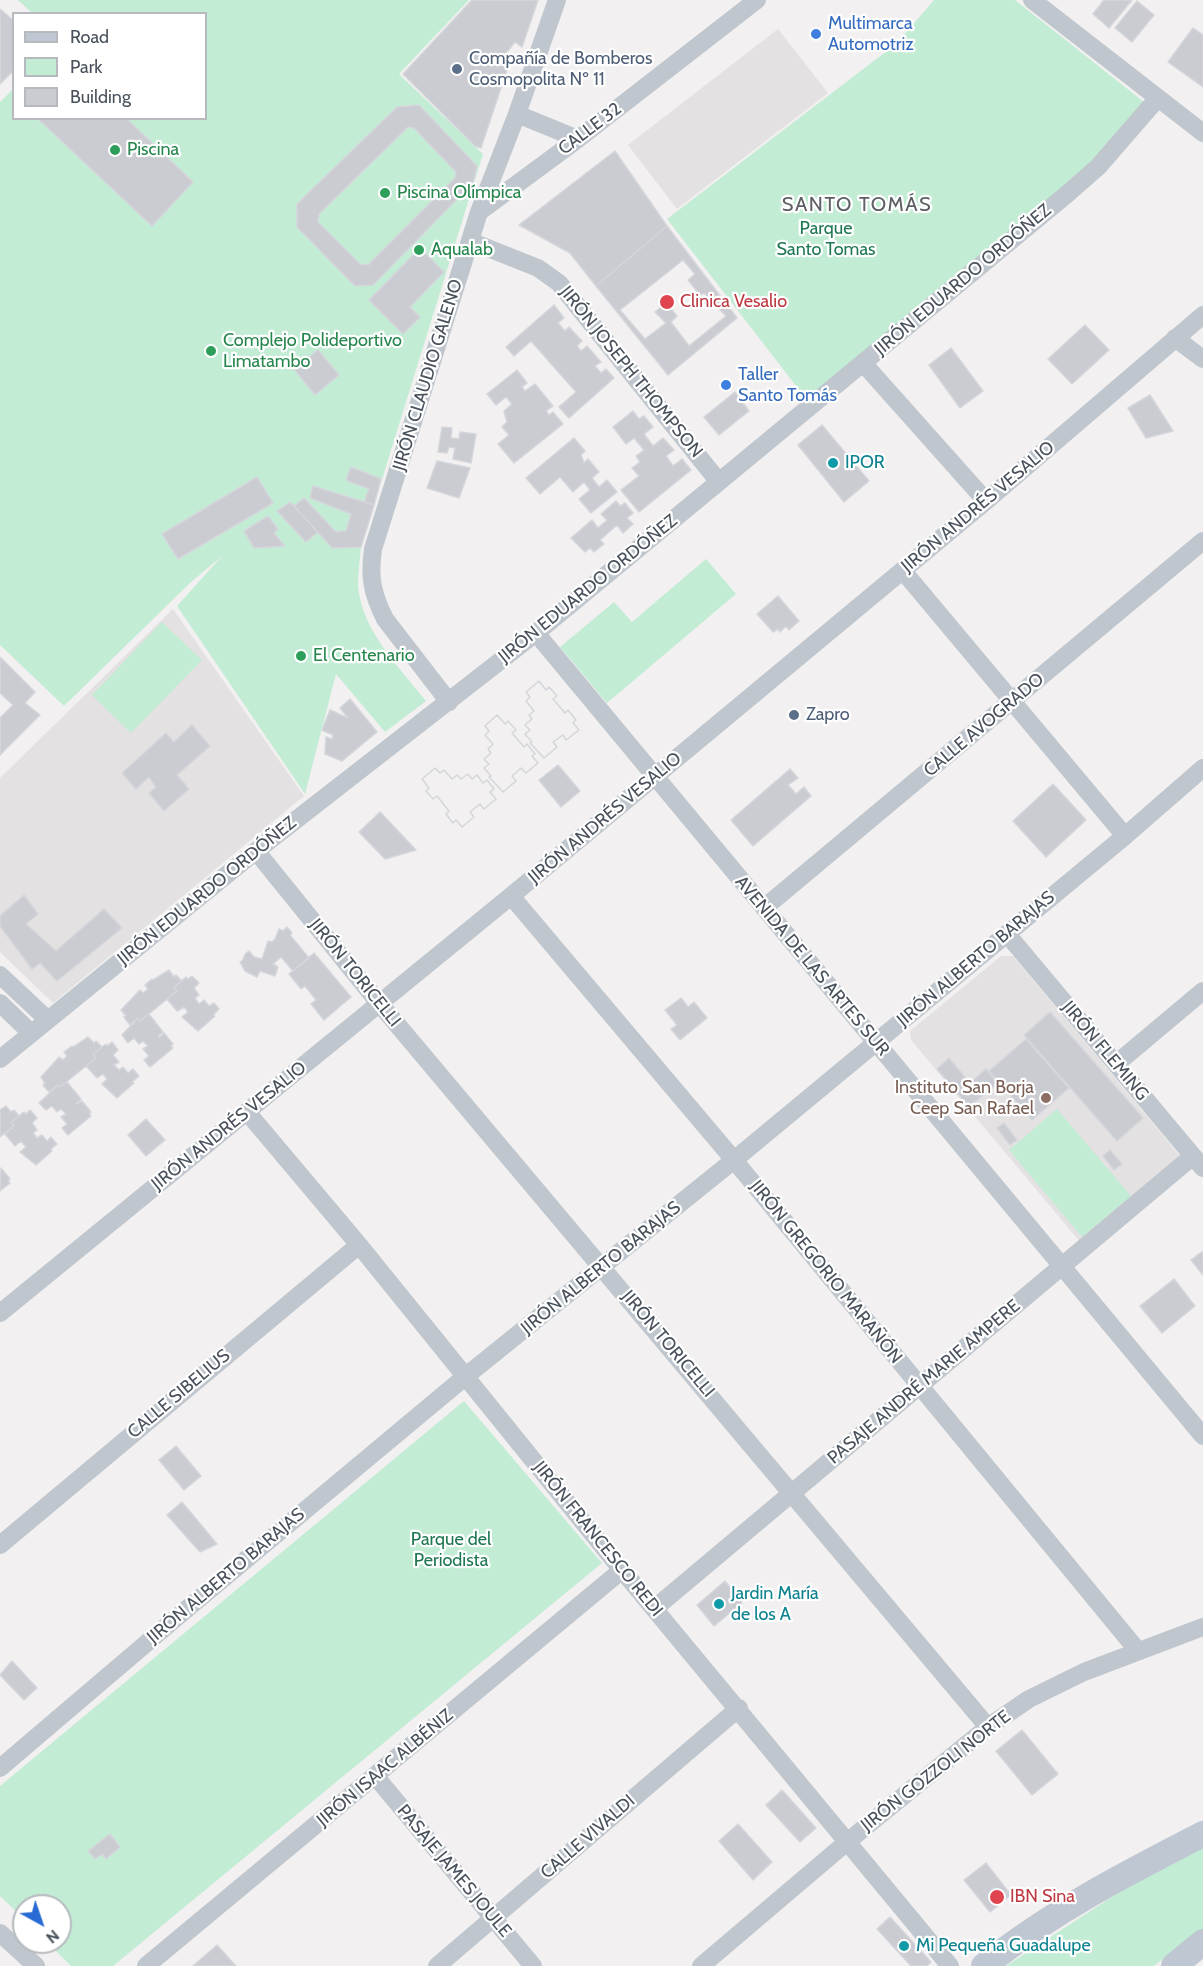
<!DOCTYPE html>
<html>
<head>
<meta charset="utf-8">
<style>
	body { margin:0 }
	#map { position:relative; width:1203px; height:1966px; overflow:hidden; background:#f2f0f0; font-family:Cabin,sans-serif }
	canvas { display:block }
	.legend { position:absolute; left:12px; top:12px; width:195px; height:108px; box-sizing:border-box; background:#fff; border:2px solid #b6babe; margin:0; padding:8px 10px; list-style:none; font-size:18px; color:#49525c }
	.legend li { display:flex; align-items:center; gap:12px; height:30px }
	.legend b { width:30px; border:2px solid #b6babe }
	.north { position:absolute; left:12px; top:1894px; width:60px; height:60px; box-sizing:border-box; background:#fff; border:2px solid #b6babe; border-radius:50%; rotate:140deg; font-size:16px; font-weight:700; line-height:24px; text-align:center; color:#49525c }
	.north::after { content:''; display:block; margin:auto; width:21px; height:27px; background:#286ad4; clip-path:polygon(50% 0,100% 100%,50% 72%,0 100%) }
</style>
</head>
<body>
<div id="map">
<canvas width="1203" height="1966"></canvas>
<ul class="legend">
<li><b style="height:8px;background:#bfc7d2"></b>Road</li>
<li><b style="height:16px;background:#c3ecd5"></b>Park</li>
<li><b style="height:16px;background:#caccd2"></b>Building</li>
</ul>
<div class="north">N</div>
</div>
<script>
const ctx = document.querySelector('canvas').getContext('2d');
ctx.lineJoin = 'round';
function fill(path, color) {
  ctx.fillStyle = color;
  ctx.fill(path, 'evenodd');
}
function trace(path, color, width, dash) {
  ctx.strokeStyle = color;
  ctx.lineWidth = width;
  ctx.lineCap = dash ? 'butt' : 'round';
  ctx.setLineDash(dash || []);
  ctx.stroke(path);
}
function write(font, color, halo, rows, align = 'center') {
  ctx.font = font + ' Cabin,sans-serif';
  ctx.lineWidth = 4.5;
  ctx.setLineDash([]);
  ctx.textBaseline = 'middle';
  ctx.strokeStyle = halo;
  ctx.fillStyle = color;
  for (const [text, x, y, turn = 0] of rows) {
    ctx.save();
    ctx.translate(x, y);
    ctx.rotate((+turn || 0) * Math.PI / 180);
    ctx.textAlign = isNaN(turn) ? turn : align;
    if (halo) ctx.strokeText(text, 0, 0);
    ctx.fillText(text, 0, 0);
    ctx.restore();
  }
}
fill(new Path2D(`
	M778 29 828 93 677 209 628 145Z
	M173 609 304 796 53 1003 0 952V778Z
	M1001 956H1013L1181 1157 1081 1243 911 1040 910 1031Z`), '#e3e1e1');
fill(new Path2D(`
	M18 0H469L399 74 483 154 361 547C360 560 358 572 358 585 361 630 400 668 426 701L385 732 336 674 305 794 177 606 222 556 191 582 64 706 0 645V102L13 89 14 118H206V14L32 13Z
	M934 0H1015L1144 102 1090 167 807 400 667 219 896 44Z
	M706 559 736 594 607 703 560 647 614 602 632 622Z
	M162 622 202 660 131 733 92 695Z
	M1057 1109 1131 1196 1082 1237 1009 1150Z
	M464 1401 602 1563 113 1966H71L47 1942H60V1906H24V1919L0 1896V1786Z
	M1203 1844V1929L1154 1966H1006L1173 1857Z`), '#c3ecd5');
const building = new Path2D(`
	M472 0H538L522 47 515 42 502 58 509 64 481 148 475 146 403 74Z
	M1104 0H1132L1109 28 1093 14Z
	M1137 1 1154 15 1132 42 1115 28Z
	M0 9 14 21V70L0 84Z
	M1193 28 1203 35V87L1168 62Z
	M419 105 477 166 473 183 373 285 355 286 297 227V204L397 107ZM408 127 414 128 456 172 455 178 368 265 360 264 318 222 319 214Z
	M37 118H126L193 182 152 226Z
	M615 151 667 226 596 286 570 253 519 225Z
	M667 226 737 318 668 375 596 286Z
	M420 248 444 272 410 307 420 317 403 334 369 300Z
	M683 260 695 274 688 280 700 295 704 293 726 316 689 346 671 322 677 316 666 303 655 312 666 323 645 339 620 310Z
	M554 305 564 318 558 323 565 331 569 327 582 341 577 346 581 351 587 346 601 362 595 366 601 373 606 369 614 378 569 418 559 407 576 392 531 341 514 356 506 347Z
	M1085 325 1109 350 1072 384 1048 359Z
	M951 348 983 391 960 408 929 365Z
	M318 350 339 375 315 395 294 369Z
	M517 370 527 383 522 387 525 391 535 384 553 406 546 411 549 415 553 412 563 424 514 463 498 444 509 435 502 427 507 422 504 411 512 404 506 397 496 405 487 394Z
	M735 392 749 411 719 435 704 417Z
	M1150 395 1173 431 1146 438 1128 408Z
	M633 411 639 419 644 416 653 427 644 434 653 446 663 438 674 450 666 456 673 466 682 459 691 470 639 512 621 490 639 476 632 468 640 462 636 456 644 450 634 438 626 444 613 427Z
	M822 425 869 481 844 502 798 445Z
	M442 427 452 428 451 438 459 439 460 432 476 434 471 463 453 459 455 448 449 447 447 453 438 452Z
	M574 438 585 451 581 455 584 463 588 459 599 472 592 478 599 487 607 480 617 492 591 513 579 499 590 490 584 482 573 492 560 477 540 494 526 478Z
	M437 461 470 468 459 498 427 488Z
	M351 467 381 479 374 505 364 502 369 489 346 480Z
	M257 477 273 503 178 559 162 534Z
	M313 486 374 505 361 547 332 548 294 506 304 498 336 532 346 531 351 514 310 498Z
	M616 501 620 506 625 503 633 513 627 518 633 524 623 533 617 525 600 540 604 544 594 552 590 548 585 552 571 538 592 520 598 528 607 520 601 514Z
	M290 502 318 532 306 542 277 511Z
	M268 516 278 529 274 533 285 546 254 548 244 531Z
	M778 596 799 621 789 630 786 626 780 632 778 629 773 632 757 614Z
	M0 657 35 692 25 703 40 715 0 755V718L13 705 0 693Z
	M539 681 546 690 549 687 557 696 553 699 565 713 568 710 576 720 573 723 579 730 566 740 563 735 553 742 557 747 544 758 530 743 532 742 525 734 530 730 525 725 532 719 529 715 534 711 526 701 530 697 526 692Z
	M539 681 546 690 549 687 557 696 553 699 565 713 568 710 576 720 573 723 579 730 566 740 563 735 553 742 557 747 544 758 530 743 532 742 525 734 530 730 525 725 532 719 529 715 534 711 526 701 530 697 526 692Z
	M350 699 377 732 342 761 325 754 326 737 332 739 333 735 322 730 330 710 348 718 340 708Z
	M497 715 505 724 508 721 516 730 512 733 524 747 527 744 535 754 532 756 538 763 526 773 521 768 512 776 516 781 503 792 489 777 491 776 484 768 489 764 484 759 491 753 488 749 493 744 485 735 489 731 485 726Z
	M497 715 505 724 508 721 516 730 512 733 524 747 527 744 535 754 532 756 538 763 526 773 521 768 512 776 516 781 503 792 489 777 491 776 484 768 489 764 484 759 491 753 488 749 493 744 485 735 489 731 485 726Z
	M192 725 210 746 177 775 189 789 164 811 149 793 156 787 149 777 136 789 122 773 166 733 174 742Z
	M558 765 580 791 561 807 539 780Z
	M435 768 440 773 444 770 452 779 457 775 461 779 468 774 472 779 477 775 483 783 487 780 494 789 490 792 496 799 484 809 480 804 470 812 474 817 462 827 456 820 453 823 446 814 449 811 437 796 433 799 426 791 429 788 422 779Z
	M435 768 440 773 444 770 452 779 457 775 461 779 468 774 472 779 477 775 483 783 487 780 494 789 490 792 496 799 484 809 480 804 470 812 474 817 462 827 456 820 453 823 446 814 449 811 437 796 433 799 426 791 429 788 422 779Z
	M790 769 798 778 788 785 796 794 804 787 811 796 753 846 731 820Z
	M1053 784 1086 820 1046 857 1013 821Z
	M380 812 416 850 385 859 359 832Z
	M24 895 38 914 26 924 56 951 104 909 122 928 57 981 40 963 32 969 0 926V916Z
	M287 927 292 933 290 935 309 958 293 971 281 957 273 964 278 967 275 976 260 971 257 977 245 971 240 962 243 960 245 954 249 951 254 957 262 959 268 941 272 942 275 939 279 929 283 931Z
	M314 953 351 997 324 1020 311 1004 316 1000 305 986 301 989 289 974Z
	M169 970 174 977 176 975 182 981 174 987 177 991 140 1021 138 1018 130 1025 124 1017 126 1016 121 1010 140 990 143 993 148 989 145 985 152 979 153 980Z
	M192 976 199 983 194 988 199 995 195 998 199 1004 204 1000 209 1006 214 1003 219 1009 213 1015 215 1016 198 1031 182 1017 188 1012 184 1007 177 1011 167 999 177 991 174 987 186 977 188 979Z
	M681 998 688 1007 694 1002 707 1018 680 1040 671 1029 677 1025 665 1010Z
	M1050 1012 1143 1118 1117 1141 1024 1035Z
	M149 1014 163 1032 158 1036 159 1038 164 1033 173 1044 171 1046 173 1048 150 1067 144 1060 149 1056 143 1049 148 1046 143 1041 139 1044 134 1038 128 1043 122 1035 138 1018 140 1021Z
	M88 1037 94 1043 96 1041 102 1047 93 1054 96 1058 60 1087 58 1085 49 1092 43 1085 45 1083 41 1077 59 1057 63 1060 67 1056 64 1052 72 1046 73 1047Z
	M1026 1039 1069 1088 1032 1120 989 1071Z
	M112 1042 118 1050 113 1055 119 1062 114 1065 119 1070 123 1067 128 1073 133 1069 139 1076 132 1082 134 1083 117 1098 102 1084 107 1079 103 1074 97 1078 86 1066 96 1058 93 1054 106 1044 107 1046Z
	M949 1058 970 1083 986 1069 998 1083 969 1107 937 1069Z
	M67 1082 81 1099 76 1104 82 1101 91 1112 89 1114 91 1116 68 1135 62 1128 67 1124 61 1117 66 1114 61 1109 57 1112 52 1106 46 1110 39 1103 58 1085 60 1087Z
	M6 1106 11 1112 14 1110 19 1116 11 1122 14 1126 0 1137V1110Z
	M30 1110 37 1118 32 1123 37 1130 33 1133 37 1138 42 1135 47 1141 51 1137 57 1144 51 1149 52 1151 36 1165 20 1152 26 1147 21 1141 15 1146 5 1134 14 1126 11 1122 24 1112 26 1114Z
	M146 1119 165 1140 146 1156 128 1135Z
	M1004 1123 1017 1140 1010 1145 997 1128Z
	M1110 1150 1122 1164 1114 1170 1103 1156Z
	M1 1168 10 1179 8 1181 10 1183 0 1191Z
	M1203 1251V1275L1191 1260Z
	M1174 1279 1195 1306 1162 1333 1140 1306Z
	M176 1446 201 1476 184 1490 159 1460Z
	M182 1502 217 1544 200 1552 167 1515Z
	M725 1581 742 1603 714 1626 697 1605Z
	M12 1661 37 1688 24 1700 0 1675Z
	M1022 1730 1058 1774 1032 1795 996 1751Z
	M782 1790 816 1828 800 1842 766 1805Z
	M738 1824 772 1862 753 1880 719 1841Z
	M110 1834 120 1847 106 1859 102 1854 95 1859 88 1851Z
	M986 1863 1011 1895 990 1912 964 1880Z
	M890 1917 931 1962 927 1966H911L877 1929Z
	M217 1945 236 1966H193Z`);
fill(building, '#caccd2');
trace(building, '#d5d6db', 1.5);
trace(new Path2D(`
	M1032 0 1203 133
	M517 114 578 139
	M479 212 578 139 757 0
	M470 241 538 268 559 283 719 482
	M1175 338 1203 359
	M863 363 986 501
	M903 571 1125 836
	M536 633 1203 1436
	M449 702 385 619C372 593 369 577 373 549L479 212 517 114 557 0
	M256 851 379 1003 988 1727
	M511 896 734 1160 1138 1651
	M764 908 1203 541
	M1007 934 1203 1168
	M0 975 47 1019
	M0 1003 31 1033
	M0 1059 256 851 536 633 1066 195 1098 167 1157 99
	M1116 1064 1203 991
	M247 1112 359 1245 622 1570 950 1966
	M0 1313 511 896 986 501 1203 315
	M0 1545 359 1245
	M655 1608 1193 1156
	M0 1768 176 1618 466 1376 734 1160 1125 836 1203 768
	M376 1777 533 1966
	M0 1933 36 1966
	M146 1966 622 1570
	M437 1966 739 1708
	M701 1966 847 1842 988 1727 1029 1699 1084 1672 1203 1627`), '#bfc6cd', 18);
trace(new Path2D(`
	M984 1966C1051 1912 1127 1873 1203 1834
	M1174 1966 1203 1942`), '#bfc7d2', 26);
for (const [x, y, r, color] of [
	[816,34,6,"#3f7fe0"],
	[457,69,6,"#5c6f8a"],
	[115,150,6,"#2e9e5b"],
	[385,193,6,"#2e9e5b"],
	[419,250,6,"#2e9e5b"],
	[667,302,8,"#e0444e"],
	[211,351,6,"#2e9e5b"],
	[726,385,6,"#3f7fe0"],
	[833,463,6,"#0f9aa8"],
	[301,656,6,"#2e9e5b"],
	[794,715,6,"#5c6f8a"],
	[1046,1098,6,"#8d6e63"],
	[719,1604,6,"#0f9aa8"],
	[997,1897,8,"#e0444e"],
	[904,1946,6,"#0f9aa8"]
]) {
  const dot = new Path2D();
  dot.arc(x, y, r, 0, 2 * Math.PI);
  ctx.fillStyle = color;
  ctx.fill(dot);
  trace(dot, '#fff', 2);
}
write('18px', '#366cbe', '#fff', [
	["Multimarca",828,24],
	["Automotriz",828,45],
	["Taller",738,375],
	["Santo Tomás",738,396]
], 'left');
write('18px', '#4e5e75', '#fff', [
	["Compañía de Bomberos",469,59],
	["Cosmopolita Nº 11",469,80],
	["Zapro",806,715]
], 'left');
write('18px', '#49525c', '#fff', [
	["CALLE 32",590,129,-37],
	["JIRÓN EDUARDO ORDÓÑEZ",963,280,-40],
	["JIRÓN JOSEPH THOMPSON",631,372,51],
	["JIRÓN CLAUDIO GALENO",428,375,-73],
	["JIRÓN ANDRÉS VESALIO",978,507,-40],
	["JIRÓN EDUARDO ORDÓÑEZ",588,589,-39],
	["CALLE AVOGRADO",984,725,-40],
	["JIRÓN ANDRÉS VESALIO",605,818,-40],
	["JIRÓN EDUARDO ORDÓÑEZ",207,891,-39],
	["JIRÓN ALBERTO BARAJAS",976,959,-40],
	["AVENIDA DE LAS ARTES SUR",812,966,50],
	["JIRÓN TORICELLI",355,973,51],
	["JIRÓN FLEMING",1105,1051,50],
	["JIRÓN ANDRÉS VESALIO",229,1126,-39],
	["JIRÓN ALBERTO BARAJAS",601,1268,-39],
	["JIRÓN GREGORIO MARAÑÓN",826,1272,51],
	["JIRÓN TORICELLI",668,1344,50],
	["PASAJE ANDRÉ MARIE AMPERE",924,1382,-40],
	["CALLE SIBELIUS",179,1394,-40],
	["JIRÓN FRANCESCO REDI",598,1539,51],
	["JIRÓN ALBERTO BARAJAS",226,1576,-40],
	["JIRÓN ISAAC ALBÉNIZ",385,1768,-40],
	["JIRÓN GOZZOLI NORTE",936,1771,-38],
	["CALLE VIVALDI",588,1837,-41],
	["PASAJE JAMES JOULE",454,1871,50]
]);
write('18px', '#27864d', '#fff', [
	["Piscina",127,150],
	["Piscina Olímpica",397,193],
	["Aqualab",431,250],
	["Complejo Polideportivo",223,341],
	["Limatambo",223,362],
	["El Centenario",313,656]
], 'left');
write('18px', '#1f7851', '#fff', [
	["Parque",826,229],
	["Santo Tomas",826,250],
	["Parque del",451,1540],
	["Periodista",451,1561]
]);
write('18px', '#be3a42', '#fff', [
	["Clinica Vesalio",680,302],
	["IBN Sina",1010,1897]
], 'left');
write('18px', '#0d838f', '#fff', [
	["IPOR",845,463],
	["Jardin María",731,1594],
	["de los A",731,1615],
	["Mi Pequeña Guadalupe",916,1946]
], 'left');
write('18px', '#785e54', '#fff', [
	["Instituto San Borja",1034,1088],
	["Ceep San Rafael",1034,1109]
], 'right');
ctx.letterSpacing = '1.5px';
write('20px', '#5d6064', '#fff', [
	["SANTO TOMÁS",857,205]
]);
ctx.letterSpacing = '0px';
</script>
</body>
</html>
